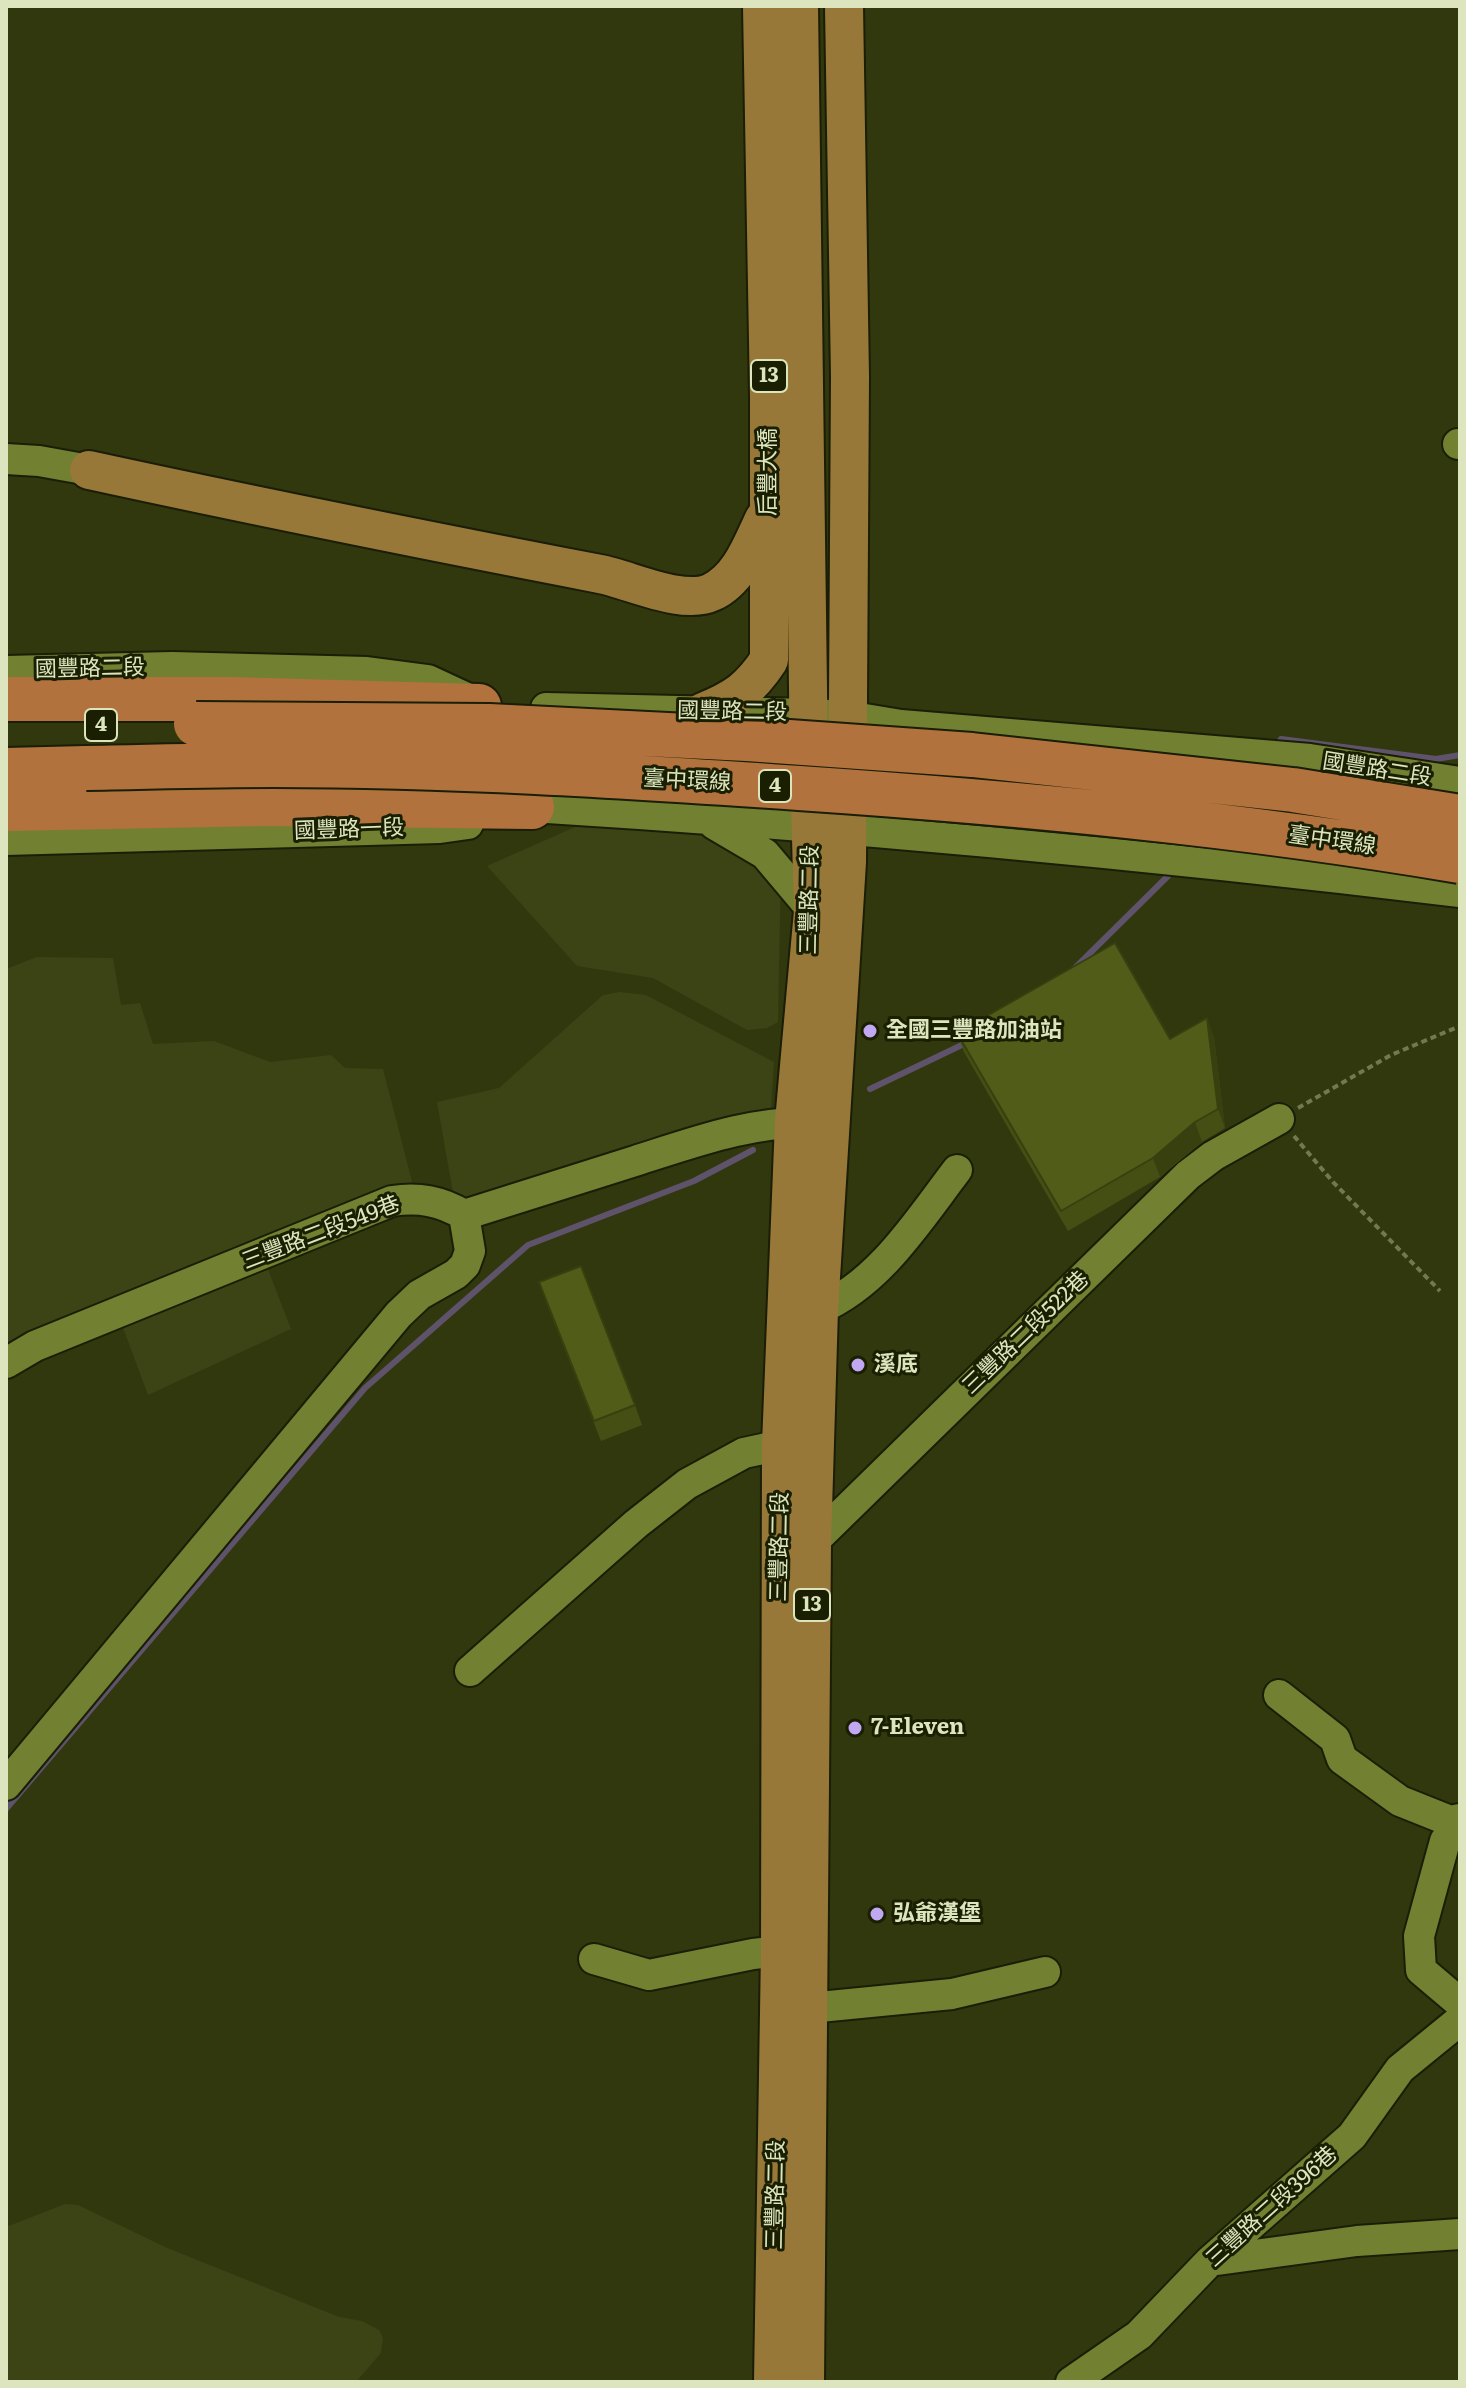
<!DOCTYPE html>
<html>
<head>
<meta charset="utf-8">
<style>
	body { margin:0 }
	#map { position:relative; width:1466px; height:2388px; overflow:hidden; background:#31380e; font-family:Literata,serif }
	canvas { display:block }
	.frame { position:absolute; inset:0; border:8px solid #dce5be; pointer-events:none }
</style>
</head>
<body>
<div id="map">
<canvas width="1466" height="2388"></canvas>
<div class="frame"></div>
</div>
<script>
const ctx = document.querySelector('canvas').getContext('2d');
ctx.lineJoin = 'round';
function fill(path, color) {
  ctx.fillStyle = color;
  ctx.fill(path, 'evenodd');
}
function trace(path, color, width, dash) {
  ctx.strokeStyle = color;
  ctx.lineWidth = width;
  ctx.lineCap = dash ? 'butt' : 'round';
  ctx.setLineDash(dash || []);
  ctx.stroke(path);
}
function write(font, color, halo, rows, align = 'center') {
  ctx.font = font + ' Literata,"Noto Sans TC",serif';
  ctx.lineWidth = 6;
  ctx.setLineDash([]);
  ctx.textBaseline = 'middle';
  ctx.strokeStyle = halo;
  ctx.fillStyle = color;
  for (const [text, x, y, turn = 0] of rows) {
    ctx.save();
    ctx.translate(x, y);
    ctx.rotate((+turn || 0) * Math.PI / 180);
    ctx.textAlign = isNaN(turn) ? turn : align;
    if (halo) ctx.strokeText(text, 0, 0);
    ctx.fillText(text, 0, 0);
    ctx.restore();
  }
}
fill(new Path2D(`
	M713 816 781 864 778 1022 767 1028 747 1030 653 978 577 966 487 866 584 823Z
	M37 957 113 958 121 1005 140 1003 153 1044 214 1041 270 1062 331 1055 345 1068 383 1069 414 1189 259 1246 291 1329 148 1395 115 1306 6 1351V969Z
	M620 992 646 995 774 1062 771 1109 764 1117 455 1204 437 1102 499 1088 603 995Z
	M65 2204 78 2205 165 2247 339 2317 362 2321 379 2330 383 2338 381 2353 356 2382H6V2227Z`), '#3c4415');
trace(new Path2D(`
	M1276 746 1281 739 1436 759 1460 755
	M1075 968 1173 871
	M870 1089 966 1043
	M6 1809 365 1388 528 1245 694 1181 753 1150`), '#5f536c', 6);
const minor = new Path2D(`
	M1458 444H1460
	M6 459 39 461 89 470
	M6 671 172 667 367 672 428 680 471 700
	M546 708 810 714 847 716 901 725 1310 759 1460 782
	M1018 782 1121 794
	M1252 809 1360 822
	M514 813 532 807C842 826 1152 855 1460 892
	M714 824 765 854 813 911
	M6 840 440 828 468 824
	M819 1309C879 1284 918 1221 957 1170
	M6 1363 35 1346 392 1201C419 1197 441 1201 464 1215 521 1197 578 1179 635 1161 692 1143 753 1120 814 1123
	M799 1545 812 1543 1188 1175 1213 1156 1279 1119
	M470 1671 636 1524 687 1484 744 1453 781 1445
	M1279 1695 1335 1739 1342 1759 1400 1801 1450 1821 1460 1819
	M6 1785 399 1314 419 1295 456 1274 465 1265 470 1251 464 1215
	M1445 1841 1419 1936 1421 1970 1460 2003
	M594 1959 649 1975 753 1954 799 1949
	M809 2008 952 1994 1045 1972
	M1210 2261 1357 2241 1460 2234
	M1071 2382 1139 2335 1210 2261 1352 2136 1400 2069 1460 2020`);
const major = new Path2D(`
	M89 470C259 507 429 541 600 574 631 580 683 606 712 592 740 579 752 544 764 519
	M703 712C735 699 750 689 769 660V397L762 6
	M773 2382 780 1951 781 1445 794 1122 813 911 809 764 799 6
	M805 2382 812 1543 819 1309 847 862 850 377 844 6`);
const highway = new Path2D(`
	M6 699H231L479 706
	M636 756 809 764
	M6 770 86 768
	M6 809 265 804 532 807`);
trace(minor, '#1a1e06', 34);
trace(major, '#1a1e06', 42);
trace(highway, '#1a1e06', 48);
trace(new Path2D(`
	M1298 1108 1391 1055 1460 1026
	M1294 1136 1333 1182 1440 1291`), '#717950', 4, [6, 4]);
trace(minor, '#728031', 30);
trace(major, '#987839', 38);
trace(highway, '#b1723e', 44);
const highwayBridge = new Path2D(`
	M196 724 489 726 747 739 972 755 1293 790 1460 817
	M86 768C148 767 210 765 273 765 448 765 624 776 799 788 1020 803 1241 824 1460 861`);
trace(highwayBridge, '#1a1e06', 48, []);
trace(highwayBridge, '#b1723e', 44);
fill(new Path2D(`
	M957 1033 1170 1039 1214 1037 1225 1128 1202 1142 1160 1177 1068 1231 964 1052Z
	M546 1302 635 1405 642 1425 601 1441Z`), '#454f14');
fill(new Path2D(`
	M1207 1018 1214 1037 1225 1128 1218 1109Z
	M1195 1122 1202 1142 1160 1177 1153 1158Z`), '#384010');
const building = new Path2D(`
	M1115 943 1170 1039 1207 1018 1218 1109 1195 1122 1153 1158 1061 1211 957 1033Z
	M581 1266 635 1405 594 1421 539 1282Z`);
fill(building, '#505c17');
trace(building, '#384010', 2);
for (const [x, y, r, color] of [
	[870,1031,8,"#c0a8f3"],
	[858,1365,8,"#c0a8f3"],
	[855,1728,8,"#c0a8f3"],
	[877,1914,8,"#c0a8f3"]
]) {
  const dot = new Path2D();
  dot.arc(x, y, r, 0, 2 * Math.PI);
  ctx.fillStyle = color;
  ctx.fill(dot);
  trace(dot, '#191f00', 3);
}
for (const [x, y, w] of [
	[769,376,36],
	[101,725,32],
	[775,786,32],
	[812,1605,36]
]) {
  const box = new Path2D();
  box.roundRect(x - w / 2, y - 16, w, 32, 6);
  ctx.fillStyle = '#191f00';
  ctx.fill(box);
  trace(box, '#dce5be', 2);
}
write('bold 20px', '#dce5be', null, [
	["13",769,376],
	["4",101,725],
	["4",775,786],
	["13",812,1605]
]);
write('22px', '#dce5be', '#191f00', [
	["后豐大橋",769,472,-90],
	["國豐路二段",90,669,-1],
	["國豐路二段",732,712,1],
	["國豐路二段",1377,770,9],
	["臺中環線",687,781,3],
	["國豐路一段",349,830,-2],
	["臺中環線",1332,841,8],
	["三豐路二段",810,900,-89],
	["三豐路二段549巷",321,1233,-21],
	["三豐路二段522巷",1026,1333,-44],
	["三豐路二段",780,1547,-89],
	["三豐路二段",776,2195,-89],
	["三豐路二段396巷",1272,2207,-42]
]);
write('bold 22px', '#dce5be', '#191f00', [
	["全國三豐路加油站",886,1031],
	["溪底",874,1365],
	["7-Eleven",871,1728],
	["弘爺漢堡",893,1914]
], 'left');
</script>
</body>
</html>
